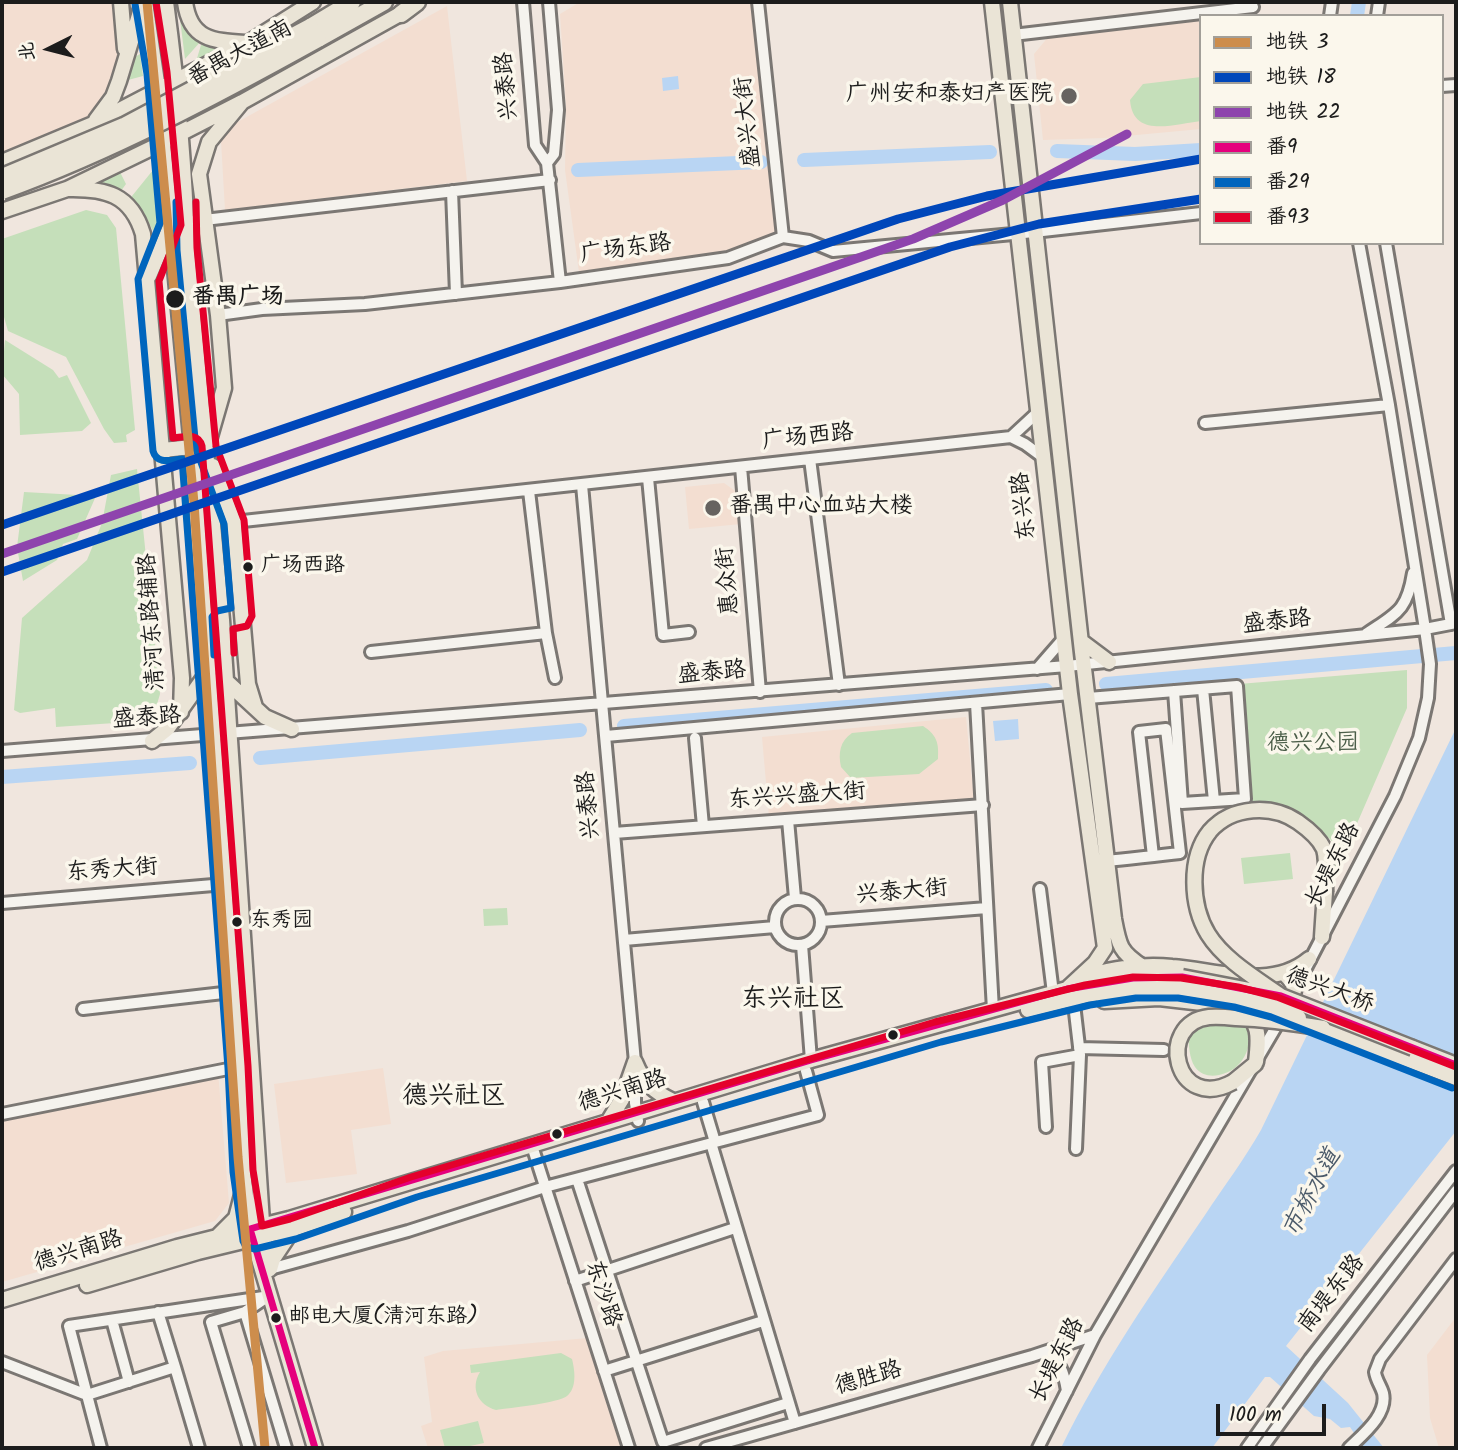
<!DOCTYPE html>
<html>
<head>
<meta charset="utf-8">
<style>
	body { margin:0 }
	#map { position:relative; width:1458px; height:1450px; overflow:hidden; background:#f0e6de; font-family:Kalam,"LXGW WenKai TC",sans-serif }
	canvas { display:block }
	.frame { position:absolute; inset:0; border:4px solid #1c1c1c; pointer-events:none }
	.legend { position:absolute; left:1199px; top:14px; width:245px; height:231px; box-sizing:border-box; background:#fbf7ec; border:2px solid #a29f99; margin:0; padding:9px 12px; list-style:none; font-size:21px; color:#1c1c1c }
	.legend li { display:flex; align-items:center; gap:14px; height:35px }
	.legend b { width:35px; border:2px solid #a29f99 }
	.north { position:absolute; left:14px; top:14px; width:70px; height:70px; -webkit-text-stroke:5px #fbf7ec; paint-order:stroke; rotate:264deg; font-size:19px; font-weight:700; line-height:28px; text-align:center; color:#1c1c1c }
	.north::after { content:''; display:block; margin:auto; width:24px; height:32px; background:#1c1c1c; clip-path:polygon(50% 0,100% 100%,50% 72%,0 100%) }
	.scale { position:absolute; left:1216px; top:1404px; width:110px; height:32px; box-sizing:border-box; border:4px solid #1c1c1c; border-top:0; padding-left:9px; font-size:21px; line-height:24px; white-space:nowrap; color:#1c1c1c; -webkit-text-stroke:5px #fbf7ec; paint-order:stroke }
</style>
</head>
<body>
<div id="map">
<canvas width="1458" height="1450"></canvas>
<div class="frame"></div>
<ul class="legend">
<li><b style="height:9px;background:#cd8d4c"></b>地铁 3</li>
<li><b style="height:9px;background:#0047ba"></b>地铁 18</li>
<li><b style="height:9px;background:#8e44ad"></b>地铁 22</li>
<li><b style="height:9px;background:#e5007d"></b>番9</li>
<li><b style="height:9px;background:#0065bd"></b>番29</li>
<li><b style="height:9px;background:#e4002b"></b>番93</li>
</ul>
<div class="north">北</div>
<div class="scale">100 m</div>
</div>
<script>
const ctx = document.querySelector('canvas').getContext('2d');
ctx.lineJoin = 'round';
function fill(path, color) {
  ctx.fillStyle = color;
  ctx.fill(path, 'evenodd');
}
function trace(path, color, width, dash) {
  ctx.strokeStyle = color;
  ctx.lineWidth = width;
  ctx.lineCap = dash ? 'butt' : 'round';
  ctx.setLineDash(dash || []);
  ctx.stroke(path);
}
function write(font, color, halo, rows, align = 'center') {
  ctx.font = font + ' Kalam,"LXGW WenKai TC",sans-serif';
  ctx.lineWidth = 7;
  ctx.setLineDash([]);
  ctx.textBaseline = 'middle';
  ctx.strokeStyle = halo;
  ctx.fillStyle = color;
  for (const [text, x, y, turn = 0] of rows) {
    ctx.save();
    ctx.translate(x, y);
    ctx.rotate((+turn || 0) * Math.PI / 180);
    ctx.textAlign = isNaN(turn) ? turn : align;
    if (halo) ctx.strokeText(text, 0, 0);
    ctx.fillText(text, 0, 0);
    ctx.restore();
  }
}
fill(new Path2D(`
	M2 2H116L122 52 118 77 95 117 2 155Z
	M580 2H751L776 238 722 255 684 263 579 272 565 170 566 105 560 14Z
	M447 6 467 181 225 210 221 141 234 124Z
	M1201 20V129L1104 138 1043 140 1034 54 1049 36Z
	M724 483 738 493 741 524 689 529 685 487Z
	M966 717 974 801 769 817 762 737Z
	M383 1068 391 1124 351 1130 357 1174 286 1183 274 1084Z
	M218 1072 229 1203 215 1221 2 1282V1117Z
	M1456 1317V1448H1439L1430 1418 1427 1355Z
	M588 1338 623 1448H428L421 1426 432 1422 424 1357 443 1351Z`), '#f3ded1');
fill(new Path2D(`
	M181 7 201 41 185 59 179 11Z
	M205 44 216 48 217 51 195 65 201 45Z
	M140 54 143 76 128 80 133 58Z
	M1201 77V121C1174 124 1133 139 1130 100L1143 84Z
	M153 170 159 230 158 233H154L144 213 132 200V196Z
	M120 172 126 184 121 191 101 186 100 182Z
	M86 210 107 215 116 228 135 430 126 435 127 442 114 443 104 429 66 357 8 331 2 310V239Z
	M5 340 53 370 59 378 67 375 91 423 82 431 20 435 19 394 2 374Z
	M137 469 160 694 155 711 144 721 56 727 55 708 20 713 14 710 22 618 87 560 102 523 111 475Z
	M24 492 96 496 77 539 63 544 57 560 23 581 17 547Z
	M1407 670V708L1333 879 1331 840 1298 811 1246 800 1239 684Z
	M923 726C937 735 939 743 938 759L919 774 851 778 841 767C838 753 840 741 852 733Z
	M1290 853 1293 879 1244 884 1241 858Z
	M507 908 508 925 484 926 483 909Z
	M1201 1022 1250 1024C1252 1047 1244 1070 1219 1075 1210 1077 1201 1075 1195 1067 1189 1058 1189 1045 1188 1034Z
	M561 1353 572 1359C575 1371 577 1388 567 1396 559 1403 509 1408 496 1410 478 1405 470 1388 480 1372L471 1373 470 1365Z
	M478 1421 484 1443 461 1448H445L440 1430Z`), '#c5dfba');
fill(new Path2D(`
	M678 76 679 89 663 91 662 78Z
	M1018 719 1019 739 995 741 993 721Z
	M1456 728V1131L1286 1346 1348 1403 1384 1448H1364L1350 1427 1341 1428 1330 1419 1314 1416 1270 1377H1265L1212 1448H1061C1101 1366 1153 1291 1205 1215 1224 1186 1244 1160 1261 1130Z`), '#b9d5f3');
trace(new Path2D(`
	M1357 16 1359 2
	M1057 151 1135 154 1201 150
	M804 160 990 152
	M578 170 761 162
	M1106 684 1456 653
	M624 726 1046 690
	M260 758 580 730
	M2 777 190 763`), '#b9d5f3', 14);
const minor = new Path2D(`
	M523 2 535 145 547 163 560 282
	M758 2 783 237
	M1330 16 1332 2
	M1377 16 1379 2
	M1013 35 1253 7
	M1442 86 1456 85
	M547 163 554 154 558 110 549 2
	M452 191 456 294
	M187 222 550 180
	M1386 243 1451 624
	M218 315 262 309 365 304 560 282 728 258 783 237 809 241 833 251 1034 232 1201 213
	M1205 423 1389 405
	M1011 437 1038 412
	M810 459 839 685
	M741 467 760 692
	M648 478 663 635 689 632
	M582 485 635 1062V1103L638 1121
	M234 522 1011 437 1025 444 1044 458
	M546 633 555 678
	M1366 634C1397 613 1407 611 1413 573
	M371 652 546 633 529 491
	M1037 669 1064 638
	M1203 689 1214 801
	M1088 698 1237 686 1245 799 1182 803 1174 691
	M976 703 993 1010
	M606 736 1070 694
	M695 738 703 826
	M2 751 1067 666 1425 629 1456 623
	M788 820 795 898
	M614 833 983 805
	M1107 861C1132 858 1156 856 1180 853L1166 729 1139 732 1153 856
	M1040 889 1053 993
	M775 922a23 23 0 1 1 46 0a23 23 0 1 1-46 0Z
	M2 903 225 884
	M821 921 987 908
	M624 940 775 927
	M802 945 811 1060
	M1294 991 1395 796 1419 738 1428 698 1430 664 1425 629 1389 405 1359 243
	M1074 1004 1080 1055 1076 1149
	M83 1009 232 992
	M1079 1048 1164 1050
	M703 1102 715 1142
	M2 1114 238 1067
	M1046 1127 1042 1062 1080 1055
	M711 1143 795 1423
	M534 1152 629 1448
	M577 1179 663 1442 788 1403
	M270 1269 408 1231 545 1187 818 1115 806 1071
	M575 1281 735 1228
	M158 1312 175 1367
	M245 1312 286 1448
	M112 1320 129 1382
	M1044 1352C1061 1362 1064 1372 1067 1391
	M2 1362 87 1395 101 1448
	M604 1371 763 1321
	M199 1448 175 1367 87 1395 69 1326 270 1296
	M249 1448 211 1322 245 1312 267 1297
	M706 1448 1032 1356 1095 1335
	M1038 1448 1095 1335 1283 1015
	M1247 1448 1310 1359 1456 1171
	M1262 1448 1319 1370 1456 1191
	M1349 1448C1362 1435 1388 1415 1383 1393 1381 1386 1376 1380 1375 1372L1380 1359 1456 1259`);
const major = new Path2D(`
	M121 2 125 49
	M145 2 158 89 192 447 238 1067 243 1171 250 1229 315 1448
	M166 2C177 84 185 166 187 249L222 620 263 1237 268 1259
	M185 2C190 40 213 41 246 43
	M992 2 1070 694 1105 948 1095 963 1068 988
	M1010 2 1082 652 1114 919C1119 946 1120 952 1143 967
	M96 120 113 97 119 81 143 2
	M2 162 93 124 248 43 313 2
	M67 189C105 188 131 194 143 234L182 678 181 712
	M2 211 67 189 162 143 242 102 409 9
	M149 276 170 227
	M209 440 224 388 218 315 199 174 209 142 242 102
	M163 450 192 447
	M213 466 234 522 248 684 255 707
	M1081 641 1109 662
	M226 681 265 717 292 729
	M152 741 168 728 210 669
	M1322 937 1325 892
	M1284 973 1293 983 1294 991
	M1086 977C1111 968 1145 964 1172 967 1216 970 1271 991 1309 959
	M1104 1001 1159 998 1237 1007C1261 1021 1259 1037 1256 1062
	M1028 1010 1088 995 1135 987 1179 988
	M1323 1028 1456 1078
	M1413 1048 1456 1065
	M635 1062C643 1082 654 1092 673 1101
	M1233 1082 1255 1064
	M608 1122 622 1099 635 1062
	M218 1236 236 1218 242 1195
	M270 1269 273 1259 293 1229
	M87 1285 198 1252 293 1229 344 1212
	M2 1300 177 1247 289 1219 811 1060 1067 989 1133 978 1182 977`);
const highway = new Path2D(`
	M401 14 417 2
	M310 27 352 2
	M318 39 384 2`);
trace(minor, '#7b7773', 16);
trace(major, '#7b7773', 19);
trace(highway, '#7b7773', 21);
trace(minor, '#f5f3ee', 10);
trace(major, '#eae4d6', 14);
trace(highway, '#eae4d6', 16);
const majorBridge = new Path2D(`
	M1182 977 1281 996 1413 1048
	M1179 988C1220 995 1261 1001 1299 1018
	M1281 996C1257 979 1224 960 1208 934 1191 906 1188 858 1210 831 1232 806 1272 804 1298 822 1308 829 1319 838 1324 849 1328 862 1325 879 1325 892
	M1233 1082C1175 1114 1155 1023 1209 1017 1217 1016 1227 1017 1236 1018 1266 1019 1294 1023 1323 1028`);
const highwayBridge = new Path2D(`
	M2 177 124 126 310 27
	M2 191C112 151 215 96 318 39`);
trace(majorBridge, '#7b7773', 19, []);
trace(highwayBridge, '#7b7773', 21, []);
trace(majorBridge, '#eae4d6', 14);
trace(highwayBridge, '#eae4d6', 16);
trace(new Path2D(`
	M250 1229 811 1060 1067 989 1133 978 1182 977 1281 996 1456 1065
	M250 1229 315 1448`), '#e5007d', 7);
trace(new Path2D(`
	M135 4 147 74 160 223 138 279 153 451C157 465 171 460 182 459L228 1068 233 1172 243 1241 246 1247 255 1249 296 1239 417 1197 941 1042 1090 1005 1136 998H1178L1234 1007 1271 1017 1452 1088
	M176 202 177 250 196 449 224 524 231 608 217 611 212 617 214 655`), '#0065bd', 7);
trace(new Path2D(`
	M156 2 167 72 181 225 159 281 173 438C184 437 198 432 202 446L248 1066 253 1170 262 1226 290 1219 411 1177 935 1022 1085 985 1133 977 1181 978 1238 987 1277 997 1456 1067
	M196 202 197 248 216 446 244 520 252 616 247 626 233 629 234 653`), '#e4002b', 7);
trace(new Path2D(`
	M147 2 194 503 238 1157 265 1448`), '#cd8d4c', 9);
trace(new Path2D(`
	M2 525 898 219 987 196 1201 159
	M2 572 950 247 1039 224 1201 199`), '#0047ba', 9);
trace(new Path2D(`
	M2 554 913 239 1003 200 1127 134`), '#8e44ad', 9);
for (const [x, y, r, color] of [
	[1069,96,9,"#666360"],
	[175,299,10,"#1c1c1c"],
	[713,508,9,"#666360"],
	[248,567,6,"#1c1c1c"],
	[237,922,6,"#1c1c1c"],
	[893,1035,6,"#1c1c1c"],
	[557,1134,6,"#1c1c1c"],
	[276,1318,6,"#1c1c1c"]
]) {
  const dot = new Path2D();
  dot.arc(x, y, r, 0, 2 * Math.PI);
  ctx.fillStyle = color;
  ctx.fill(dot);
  trace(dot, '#fbf7ec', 2.5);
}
write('21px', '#1c1c1c', '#fbf7ec', [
	["广场西路",261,567],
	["东秀园",250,922],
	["邮电大厦(清河东路)",289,1318]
], 'left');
write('23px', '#1c1c1c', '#fbf7ec', [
	["番禺大道南",241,55,-28],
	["兴泰路",509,86,-95],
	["盛兴大街",750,122,-96],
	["广场东路",626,251,-8],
	["广场西路",808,439,-6],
	["东兴路",1026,506,-96],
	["惠众街",730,581,-95],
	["清河东路辅路",154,622,-94],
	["盛泰路",1277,624,-6],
	["盛泰路",712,675,-5],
	["盛泰路",147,720,-4],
	["东兴兴盛大街",797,798,-4],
	["兴泰路",591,805,-95],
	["长堤东路",1335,866,-63],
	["东秀大街",112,872,-4],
	["兴泰大街",902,894,-5],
	["德兴大桥",1329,992,20],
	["德兴南路",623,1093,-17],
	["德兴南路",79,1253,-17],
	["东沙路",601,1294,72],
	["南堤东路",1333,1295,-52],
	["长堤东路",1059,1361,-63],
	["德胜路",869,1380,-16]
]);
write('23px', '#1c1c1c', '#fbf7ec', [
	["广州安和泰妇产医院",1053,96],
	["番禺中心血站大楼",729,508,"left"]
], 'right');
write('bold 23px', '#1c1c1c', '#fbf7ec', [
	["番禺广场",192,299]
], 'left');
write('23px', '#4b5e49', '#fbf7ec', [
	["德兴公园",1313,745]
]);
write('italic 24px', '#4b5a6a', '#fbf7ec', [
	["市桥水道",1314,1194,-62]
]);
write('26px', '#1c1c1c', '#fbf7ec', [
	["东兴社区",793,1002],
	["德兴社区",454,1099]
]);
</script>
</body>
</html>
